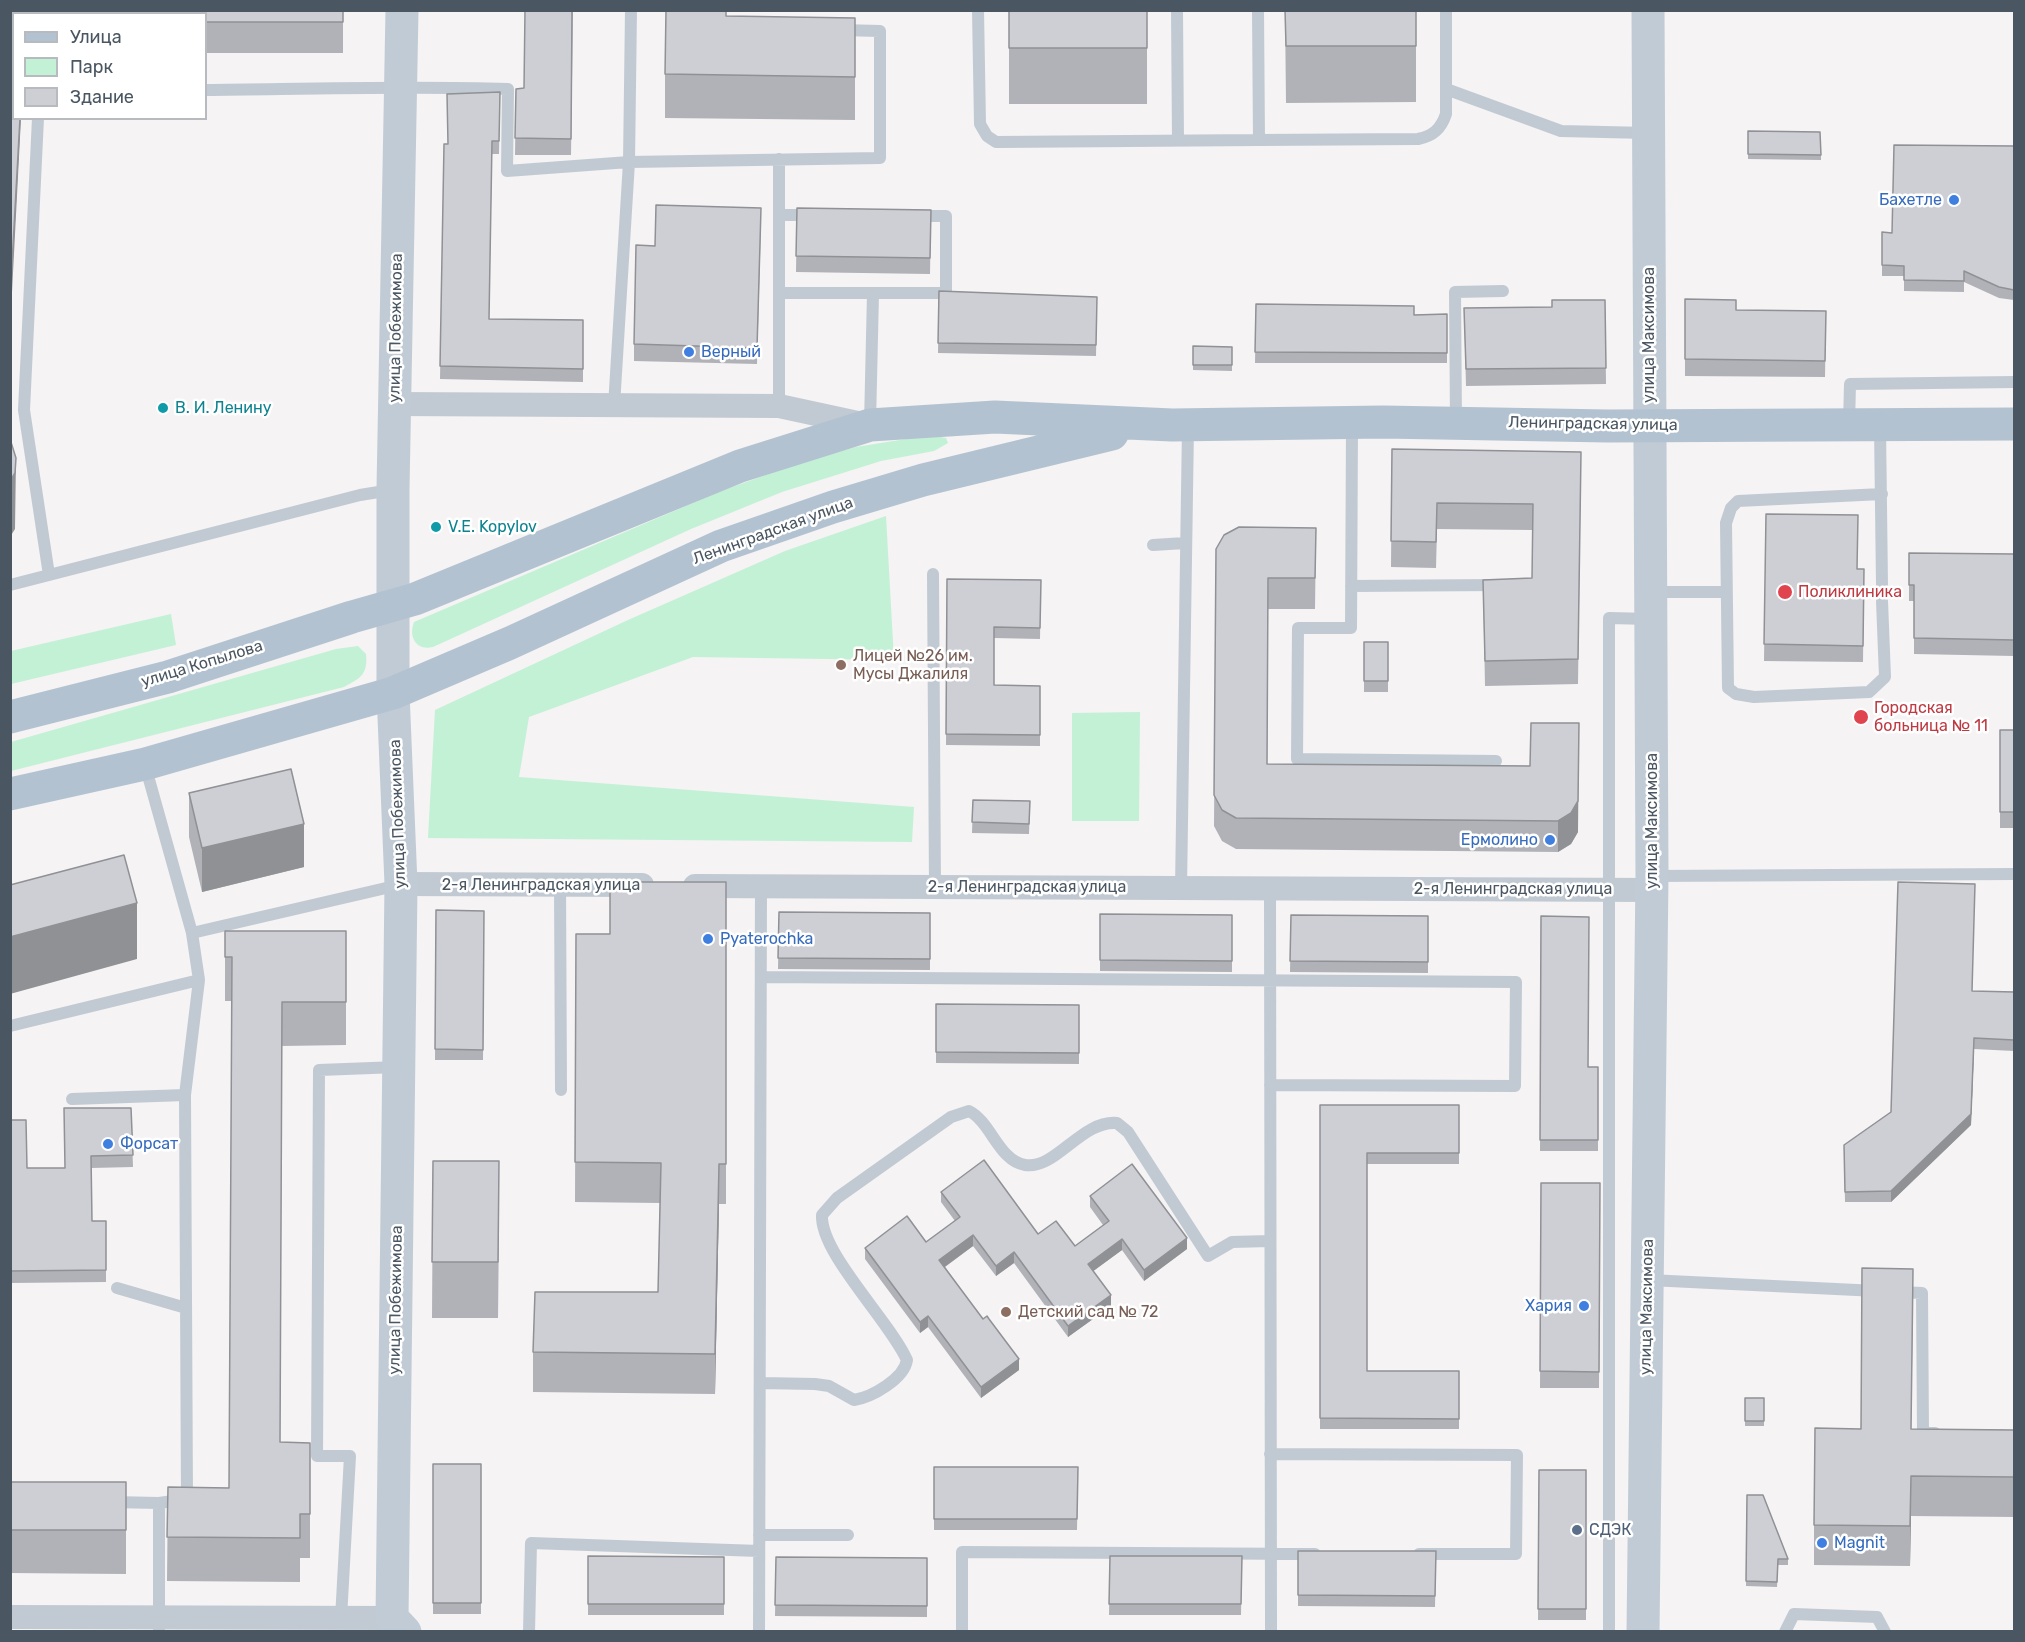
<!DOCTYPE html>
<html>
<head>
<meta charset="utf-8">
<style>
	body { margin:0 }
	#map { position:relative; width:2025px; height:1642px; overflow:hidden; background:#f5f3f3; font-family:Rubik,sans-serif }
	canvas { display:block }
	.frame { position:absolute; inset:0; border:12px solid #4a5661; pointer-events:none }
	.legend { position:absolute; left:12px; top:12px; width:195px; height:108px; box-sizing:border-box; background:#fff; border:2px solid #b7bbc0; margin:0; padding:8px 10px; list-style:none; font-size:18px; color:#4a5661 }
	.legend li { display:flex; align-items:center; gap:12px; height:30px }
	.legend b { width:30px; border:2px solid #b7bbc0 }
</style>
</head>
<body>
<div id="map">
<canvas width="2025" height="1642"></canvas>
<div class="frame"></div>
<ul class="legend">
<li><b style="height:8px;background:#b3c2d1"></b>Улица</li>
<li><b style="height:16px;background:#c3f1d5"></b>Парк</li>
<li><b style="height:16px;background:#cdcfd5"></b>Здание</li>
</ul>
</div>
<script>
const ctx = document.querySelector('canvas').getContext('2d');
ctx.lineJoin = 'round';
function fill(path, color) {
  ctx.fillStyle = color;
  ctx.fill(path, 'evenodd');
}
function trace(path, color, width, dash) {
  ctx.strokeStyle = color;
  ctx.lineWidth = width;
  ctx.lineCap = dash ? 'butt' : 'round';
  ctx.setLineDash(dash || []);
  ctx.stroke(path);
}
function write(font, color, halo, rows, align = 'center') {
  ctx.font = font + ' Rubik,sans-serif';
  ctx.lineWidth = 5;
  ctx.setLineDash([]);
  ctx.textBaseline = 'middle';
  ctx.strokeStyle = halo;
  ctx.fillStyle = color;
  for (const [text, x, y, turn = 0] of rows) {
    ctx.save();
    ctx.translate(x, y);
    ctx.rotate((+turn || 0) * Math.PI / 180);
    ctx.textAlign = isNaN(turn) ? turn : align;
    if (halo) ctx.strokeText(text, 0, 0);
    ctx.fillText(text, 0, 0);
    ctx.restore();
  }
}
fill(new Path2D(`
	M931 435 946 438 948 443 934 451 881 461 782 492 691 529 433 647C417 651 408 638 414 622L721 491 811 459 856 447Z
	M886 516 894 660 693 657 529 717 519 777 914 807 912 842 428 838 435 710 628 620 785 551Z
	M171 614 176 645 11 684V651Z
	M358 646 366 654C368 674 361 678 344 687L11 771V742L336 649Z
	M1140 712 1139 821H1072V713Z`), '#c3f1d5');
trace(new Path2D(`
	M978 10 980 124 987 136 996 142 1259 140
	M1177 10 1178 140
	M1258 10 1259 140 1418 139C1433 136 1441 129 1446 114V10
	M38 14 39 10
	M1446 89 1561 131 1647 133
	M206 90C306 89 407 86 508 89L507 171 629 162 880 158V31L840 30
	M38 118 24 410 49 575 360 495 391 490
	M779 159V406
	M779 215H813
	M780 293H946V216H915
	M614 406 629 162 631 10
	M1456 421 1455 292 1503 291
	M870 424 873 293
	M1352 425 1351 628H1298L1297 759 1496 761
	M1849 425 1850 384 2014 382
	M1880 426 1882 585
	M1882 494 1738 501 1731 508 1726 523 1728 688 1736 694 1754 697 1869 692 1885 677 1882 601
	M1153 545 1185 543
	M933 574 935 887
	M10 585 49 575
	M1351 586 1497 585
	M1651 592H1726
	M1654 876 2014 874
	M560 885 561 1090
	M1181 888 1188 427
	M1270 888 1271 1632
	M192 933 399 885
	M761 977 1516 982 1515 1086 1270 1085
	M10 1026 199 980 192 933 145 765
	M72 1099 185 1095
	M1649 1280 1877 1291
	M117 1288 186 1308
	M1898 1292 1922 1293 1923 1433H1935
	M760 1383 815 1384 829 1386 854 1400C872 1397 904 1379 907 1360 889 1320 820 1253 822 1215L837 1198 951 1117 969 1111C991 1122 999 1161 1025 1165 1056 1170 1081 1120 1117 1123L1128 1132 1208 1256 1232 1242 1270 1241
	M1270 1454 1517 1455 1516 1554H1419
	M111 1502 159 1503
	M759 1535H848
	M341 1618 350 1456H317L319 1070 398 1067
	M159 1632V1503L187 1499 185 1095 199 980
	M529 1632 531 1543 759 1551
	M759 1632 761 886
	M962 1632V1552L1315 1554
	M1609 1632V618L1650 619
	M1785 1632 1794 1614 1877 1617 1885 1632`), '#c1cad2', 12);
trace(new Path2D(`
	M394 404 779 406 867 425
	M401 884 642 885
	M695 886 1652 890
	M10 1617 392 1618`), '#c1cad2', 24);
trace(new Path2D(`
	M402 10 393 489V693L401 884 392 1618 405 1632
	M1643 1632 1652 876 1648 10`), '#c1cbd6', 33);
trace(new Path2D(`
	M10 717 168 677 352 617 415 599 740 466 870 425 995 417 1172 425 1383 422 1608 426 2014 424
	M10 794 145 764 393 693 510 643 721 546 833 507 923 480 1112 434`), '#b3c2d1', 33);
fill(new Path2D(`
	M343 10V53H206V14Z
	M573 10 571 155H515L516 89 524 88Z
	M726 10V16L855 18V120L665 118V74Z
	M1009 10H1147V104H1009Z
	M1285 10H1416V102L1286 103Z
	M500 92 499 154H492L489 319 583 320V382L440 379 444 144H448L447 94Z
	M1748 131 1821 155V160L1748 159Z
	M2014 146V300L1999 298 1964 282V292L1904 291V276H1882V232L1892 233Z
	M797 208 931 210 930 274 796 272Z
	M761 224 757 364 634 361V344L655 246Z
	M939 291 1097 297 1096 356 938 353Z
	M1685 299 1736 310 1826 311 1825 377 1685 376Z
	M1605 300 1606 384 1466 386 1464 308 1552 307Z
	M1256 304 1414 315 1447 314V363H1255Z
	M1193 346 1232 347V371L1193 370Z
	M1392 449 1581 452 1578 684 1485 686 1483 580 1532 578V530L1437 529 1436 568 1391 567Z
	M1766 514 1858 569H1864L1863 662 1764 661Z
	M1316 528 1315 609H1268L1267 764 1530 766 1578 832 1571 844 1558 852 1236 849 1222 841 1214 826 1216 549Z
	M1909 553 2014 554V656L1914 654V601H1909Z
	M947 579 1041 580 1040 639 994 638V685L1040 686V746L946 745Z
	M1364 642H1388V692H1364Z
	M2000 730H2014V828H2000Z
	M189 793 304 867 202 892 189 837Z
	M973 800 1030 801 1029 834 972 833Z
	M726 882V1204H719L715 1394 533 1392V1352L658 1292 660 1203 575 1202 576 934H610Z
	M436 910 484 911 483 1060H435Z
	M779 912 930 913V970L778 969Z
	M1100 914 1232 915V972L1100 971Z
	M1291 915 1428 916V973L1290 972Z
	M1541 916 1588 1067H1598V1151H1540Z
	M225 931H346V1045L282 1046 280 1442 310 1443V1558H300V1582L167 1581 168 1487 229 1488 232 1001H225Z
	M1972 991 2014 992V1051L1974 1049 1971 1125 1891 1202H1845L1844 1145 1891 1112Z
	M936 1004 1079 1005V1064L936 1063Z
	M1320 1105H1459V1164H1367V1371H1459V1429H1320Z
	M131 1108 133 1167 91 1168 92 1221H106V1282L10 1283V1120L27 1168H65Z
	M433 1161H499L498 1318H432Z
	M1541 1183H1600L1599 1388H1540Z
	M941 1192 1038 1234 1075 1246 1103 1225 1090 1207V1196L1187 1249 1144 1281 1122 1250 1093 1271 1111 1306 1068 1337 1014 1263 996 1276 973 1246 945 1267 1019 1370 981 1398 928 1327 920 1333 865 1259V1248L926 1242 955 1221 941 1202Z
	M1913 1309 1911 1429 2014 1430V1517L1911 1516 1910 1566 1814 1565V1525L1861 1429Z
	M1745 1398H1764V1426H1745Z
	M433 1464H481V1614H433Z
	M934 1467H1078L1077 1530H934Z
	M1539 1470H1586V1620H1538Z
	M10 1482H126V1574L10 1573Z
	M1747 1495 1788 1559V1565H1778L1777 1587 1746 1586Z
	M1298 1551H1436L1435 1607 1298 1606Z
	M588 1556 724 1557V1615H588Z
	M1110 1556H1242L1241 1615H1109Z
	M776 1557 927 1558V1617L775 1616Z`), '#b0b2b7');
fill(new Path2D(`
	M12 10H13L11 89 10 29Z
	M20 118H21L10 331V300Z
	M16 458 15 529 10 537V481Z
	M1579 723 1578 832 1571 844 1558 852V821Z
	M304 824V867L202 892V848Z
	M137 903V959L10 994V937Z
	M1974 1049 1971 1125 1891 1202V1191Z
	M499 1161V1218L498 1318Z
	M719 1164V1204L715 1394V1354Z
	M973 1235V1246L939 1271V1260Z
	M1187 1238V1249L1144 1281V1270Z
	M1122 1239V1250L1088 1275V1264Z
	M1014 1252V1263L996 1276V1266Z
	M1111 1295V1306L1068 1337V1326Z
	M928 1316V1327L920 1333V1322Z
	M1019 1359V1370L981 1398V1387Z
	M1911 1476V1516L1910 1566V1526Z`), '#909195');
const building = new Path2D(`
	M10 10H12V29H10Z
	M69 10H343V22H206V14H69Z
	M525 10H572L571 139 515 138 516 89 524 88Z
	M666 10H726V16L855 18V77L665 74Z
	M1009 10H1147V48H1009Z
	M1285 10H1416V46H1286Z
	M10 45 11 58H14V118H20L10 300Z
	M500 92 499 141H492L489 319 583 320V369L440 366 444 144H448L447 94Z
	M1748 131 1820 132 1821 155 1748 154Z
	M1894 145 2014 146V290L1999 287 1964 271V281L1904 280V266L1882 265V232L1892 233Z
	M656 205 761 208 757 348 634 344 636 245 655 246Z
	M797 208 931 210 930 258 796 256Z
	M939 291 1097 297 1096 345 938 343Z
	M1685 299 1736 300V310L1826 311 1825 361 1685 359Z
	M1552 300H1605L1606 368 1466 369 1464 308 1552 307Z
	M1256 304 1414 306V315L1447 314V353L1255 352Z
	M1193 346 1232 347V365H1193Z
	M10 439 16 458 15 473 10 481Z
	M1392 449 1581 452 1578 659 1485 661 1483 580 1532 578 1533 504 1437 503 1436 542 1391 541Z
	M1766 514 1858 515 1857 569H1864L1863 646 1764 644Z
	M1239 527 1316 528 1315 578H1268L1267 764 1530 766 1531 723H1579L1578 801 1571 813 1558 821 1236 818 1222 810 1214 795 1216 549 1224 535Z
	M1909 553 2014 554V640L1914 638V585H1909Z
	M947 579 1041 580 1040 628 994 627V685L1040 686V735L946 734Z
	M1364 642H1388V681H1364Z
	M2000 730H2014V812H2000Z
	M291 769 304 824 202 848 189 793Z
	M973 800 1030 801 1029 824 972 822Z
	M124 855 137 903 10 937V885Z
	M610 882H726V1164H719L715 1354 533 1352 535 1292H658L661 1163 575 1162 576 934H610Z
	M1898 882 1975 884 1972 991 2014 992V1040L1974 1038 1971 1114 1891 1191 1845 1192 1844 1145 1891 1112Z
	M436 910 484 911 483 1050 435 1049Z
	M779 912 930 913V959L778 958Z
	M1100 914 1232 915V961L1100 960Z
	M1291 915 1428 916V962L1290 961Z
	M1541 916 1589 917 1588 1067H1598V1140H1540Z
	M225 931H346V1002H282L280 1442 310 1443V1514H300V1538L167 1537 168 1487 229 1488 232 957H225Z
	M936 1004 1079 1005V1053L936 1052Z
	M1320 1105H1459V1153H1367V1371H1459V1419L1320 1418Z
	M64 1108H131L133 1155 91 1156 92 1221H106V1270L10 1271V1120H26L27 1168H65Z
	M984 1160 1038 1234 1056 1221 1075 1246 1109 1221 1090 1196 1132 1164 1187 1238 1144 1270 1122 1239 1088 1264 1111 1295 1068 1326 1014 1252 996 1266 973 1235 939 1260 983 1319 987 1316 989 1319 1019 1359 981 1387 928 1316 920 1322 865 1248 907 1216 926 1242 960 1217 941 1192Z
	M433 1161H499L498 1262H432Z
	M1541 1183H1600L1599 1372 1540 1371Z
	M1862 1268 1913 1269 1911 1429 2014 1430V1477L1911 1476 1910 1526 1814 1525 1815 1428 1861 1429Z
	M1745 1398H1764V1421H1745Z
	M433 1464H481V1603H433Z
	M934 1467H1078L1077 1519H934Z
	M1539 1470H1586V1609H1538Z
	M10 1482H126V1530H10Z
	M1747 1495H1763L1788 1559H1778L1777 1582 1746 1581Z
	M1298 1551H1436L1435 1596 1298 1595Z
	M588 1556 724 1557V1604H588Z
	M1110 1556H1242L1241 1604H1109Z
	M776 1557 927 1558V1606L775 1605Z`);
fill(building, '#cdcfd5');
trace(building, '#909195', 1.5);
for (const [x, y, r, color] of [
	[1954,200,6,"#3f7fe0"],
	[689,352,6,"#3f7fe0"],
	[163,408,6,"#0f9aa8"],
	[436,527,6,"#0f9aa8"],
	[1785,592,8,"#e0444e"],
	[841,665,6,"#8d6e63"],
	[1861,717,8,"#e0444e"],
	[1550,840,6,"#3f7fe0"],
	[708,939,6,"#3f7fe0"],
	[108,1144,6,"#3f7fe0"],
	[1584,1306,6,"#3f7fe0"],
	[1006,1312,6,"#8d6e63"],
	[1577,1530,6,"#5c6f8a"],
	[1822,1543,6,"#3f7fe0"]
]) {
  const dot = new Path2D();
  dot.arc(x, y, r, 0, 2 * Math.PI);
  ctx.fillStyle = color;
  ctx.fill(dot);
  trace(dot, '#fff', 2);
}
write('16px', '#366cbe', '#fff', [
	["Бахетле",1942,200,"right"],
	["Верный",701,352],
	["Ермолино",1538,840,"right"],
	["Pyaterochka",720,939],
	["Форсат",120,1144],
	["Хария",1572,1306,"right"],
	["Magnit",1834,1543]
], 'left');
write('16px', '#4a5661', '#fff', [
	["улица Побежимова",396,328,-89],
	["улица Максимова",1649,335,-90],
	["Ленинградская улица",1593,424,1],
	["Ленинградская улица",773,531,-20],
	["улица Копылова",202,664,-17],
	["улица Побежимова",398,814,-92],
	["улица Максимова",1652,821,-90],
	["2-я Ленинградская улица",541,885],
	["2-я Ленинградская улица",1027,887],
	["2-я Ленинградская улица",1513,889],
	["улица Побежимова",396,1300,-89],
	["улица Максимова",1647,1307,-89]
]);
write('16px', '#0d838f', '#fff', [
	["В. И. Ленину",175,408],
	["V.E. Kopylov",448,527]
], 'left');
write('16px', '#be3a42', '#fff', [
	["Поликлиника",1798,592],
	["Городская",1874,708],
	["больница № 11",1874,726]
], 'left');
write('16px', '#785e54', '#fff', [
	["Лицей №26 им.",853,656],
	["Мусы Джалиля",853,674],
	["Детский сад № 72",1018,1312]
], 'left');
write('16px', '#4e5e75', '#fff', [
	["СДЭК",1589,1530]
], 'left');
</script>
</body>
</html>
